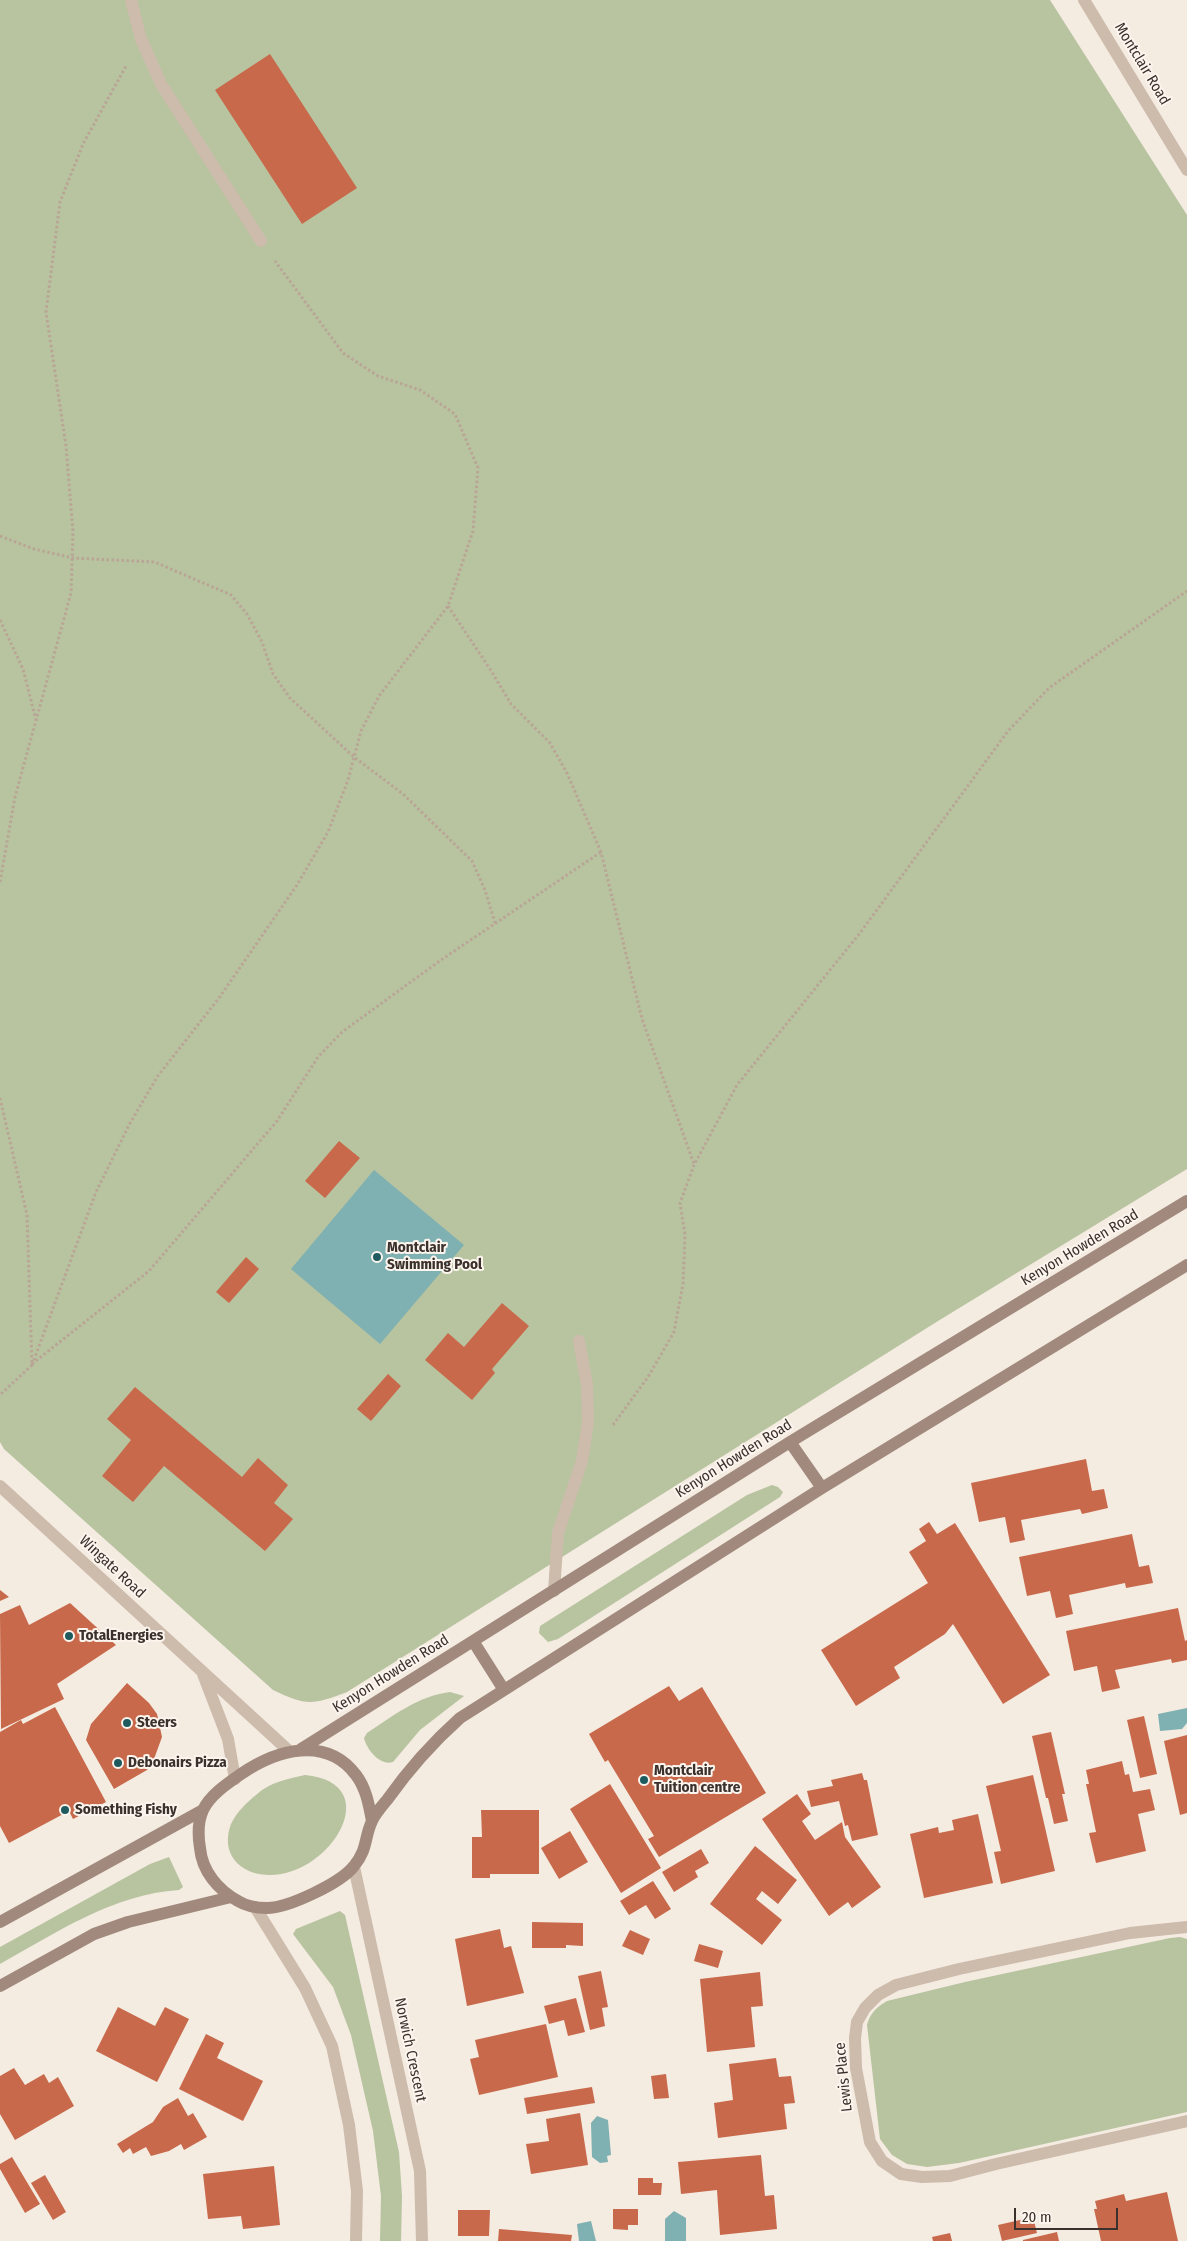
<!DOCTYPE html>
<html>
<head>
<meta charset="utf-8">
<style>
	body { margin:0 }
	#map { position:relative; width:1187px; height:2241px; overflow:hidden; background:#f4ebe1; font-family:"Fira Sans Condensed",sans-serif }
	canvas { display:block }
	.scale { position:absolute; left:1014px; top:2208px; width:104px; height:22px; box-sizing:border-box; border:2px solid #3b302b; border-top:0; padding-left:6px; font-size:15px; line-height:18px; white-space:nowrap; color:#3b302b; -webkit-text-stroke:4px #fbf5ee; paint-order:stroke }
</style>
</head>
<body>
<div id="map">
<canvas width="1187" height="2241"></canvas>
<div class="scale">20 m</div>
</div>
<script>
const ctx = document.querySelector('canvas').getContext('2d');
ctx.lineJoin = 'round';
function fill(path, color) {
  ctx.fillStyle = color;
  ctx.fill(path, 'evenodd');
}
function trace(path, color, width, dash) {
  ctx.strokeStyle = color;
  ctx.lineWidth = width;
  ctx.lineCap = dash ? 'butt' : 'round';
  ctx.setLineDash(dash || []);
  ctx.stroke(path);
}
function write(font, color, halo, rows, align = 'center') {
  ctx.font = font + ' "Fira Sans Condensed",sans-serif';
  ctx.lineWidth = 4;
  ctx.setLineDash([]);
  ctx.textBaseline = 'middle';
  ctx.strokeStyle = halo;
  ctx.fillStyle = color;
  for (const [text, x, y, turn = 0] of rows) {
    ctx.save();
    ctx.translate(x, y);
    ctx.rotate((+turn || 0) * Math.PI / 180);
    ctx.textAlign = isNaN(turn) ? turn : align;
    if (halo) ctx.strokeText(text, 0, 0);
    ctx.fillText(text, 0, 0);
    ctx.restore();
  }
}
fill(new Path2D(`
	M0 0H1050L1187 215V1169L938 1321 347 1692C313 1705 306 1706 273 1690L4 1449 0 1442Z
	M772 1485 778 1487 783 1492 780 1497 558 1639 548 1642 539 1633 540 1626 747 1495Z
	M450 1692 464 1696 420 1730 393 1762C380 1766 367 1750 364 1738L367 1733C393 1716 418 1696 450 1692Z
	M305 1775C388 1783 330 1877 268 1875 239 1874 220 1853 231 1824 236 1813 247 1802 256 1795 270 1782 287 1779 305 1775Z
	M169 1857 183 1887 179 1890C113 1894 56 1933 0 1964V1947L150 1864Z
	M340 1911 345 1915 399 2152 402 2196 401 2241H380L381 2196 373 2131 351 2035 333 1987 293 1934 296 1929Z
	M1180 1937 1187 1939V2112L959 2163 927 2167 907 2164 892 2155 880 2139 867 2025C870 2013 877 2007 887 2001L965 1982 1170 1938Z`), '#b8c4a0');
fill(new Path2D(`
	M374 1170 464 1245 380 1344 291 1269Z
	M1187 1708V1723L1182 1729 1160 1731 1158 1714Z
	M597 2116 608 2120 611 2155 607 2156 608 2162 600 2163 592 2157 591 2123Z
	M674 2211 686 2218V2241H665V2219Z
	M591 2221 596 2241H579L577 2224Z`), '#7fb0b2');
fill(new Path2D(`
	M270 54 357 188 302 224 215 90Z
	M339 1141 360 1158 325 1198 305 1181Z
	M246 1257 259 1269 229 1303 216 1292Z
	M502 1303 529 1326 492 1369 495 1373 472 1400 425 1360 448 1333 464 1347Z
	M388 1374 401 1386 371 1421 357 1409Z
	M135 1387 242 1477 258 1458 288 1485 274 1503 293 1519 265 1551 164 1466 133 1502 102 1476 131 1440 107 1419Z
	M1086 1459 1092 1491 1104 1489 1108 1508 1082 1514 1080 1509 1021 1520 1025 1540 1010 1543 1005 1517 979 1522 971 1483Z
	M929 1522 937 1534 955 1523 1050 1675 1003 1704 953 1624 945 1634 894 1667 900 1678 856 1706 821 1650 928 1583 909 1552 926 1541 919 1529Z
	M1132 1534 1139 1567 1149 1565 1153 1583 1126 1588 1125 1583 1069 1595 1073 1614 1056 1618 1050 1591 1027 1596 1019 1557Z
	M0 1590 9 1597 0 1601Z
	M70 1603 116 1645 57 1684 64 1699 1 1729 0 1614 20 1605 29 1625Z
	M1178 1608 1185 1641 1187 1640V1660L1172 1663 1171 1659 1115 1670 1120 1688 1102 1692 1097 1666 1074 1671 1066 1631Z
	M127 1683 149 1703 157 1714 162 1737 154 1759 147 1770 114 1789 86 1740 91 1724Z
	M669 1686 679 1701 702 1687 766 1793 659 1857 648 1839 654 1836 608 1760 605 1762 589 1734Z
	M55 1707 106 1802 73 1819 69 1811 9 1843 0 1826V1732L21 1720 23 1724Z
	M1144 1716 1157 1774 1140 1778 1127 1720Z
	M1051 1732 1065 1794H1062L1068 1821 1054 1824 1048 1798H1046L1032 1736Z
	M1187 1735V1813L1180 1815 1164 1741Z
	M1122 1761 1125 1775 1129 1774 1133 1792 1150 1789 1155 1810 1138 1814 1146 1851 1096 1863 1089 1833 1096 1832 1086 1784H1089L1086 1770Z
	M862 1773 864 1780H867L878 1835 852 1841 848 1825 845 1826 839 1801 811 1807 807 1791 833 1786 831 1780Z
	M1033 1775 1055 1871 1001 1884 994 1852 1001 1851 986 1786Z
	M610 1784 661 1868 621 1893 570 1809Z
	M797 1794 811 1814 802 1821 815 1840 842 1822 845 1837 881 1887 852 1908 848 1902 829 1916 762 1819Z
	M481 1810H539V1874H490V1878H472V1837H482Z
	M978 1814 993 1883 924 1898 910 1834 938 1827 939 1833 954 1830 952 1820Z
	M570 1831 588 1862 559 1879 541 1848Z
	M755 1846 797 1880 778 1904 762 1891 756 1899 782 1920 762 1945 710 1904Z
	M701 1849 709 1863 695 1871 698 1877 674 1892 662 1872Z
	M653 1881 671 1909 655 1919 646 1905 629 1915 620 1901Z
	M532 1922 583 1923V1946L566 1945V1948H532Z
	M500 1929 504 1948 511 1946 524 1993 467 2006 455 1939Z
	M630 1930 650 1939 643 1955 622 1946Z
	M699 1944 723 1951 718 1968 694 1961Z
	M601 1971 608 2007 602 2008 605 2026 590 2030 578 1976Z
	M760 1972 763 2006 751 2007 755 2047 707 2052 700 1979Z
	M576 1998 585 2032 568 2036 564 2020 549 2024 544 2006Z
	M118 2007 155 2026 165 2007 189 2019 157 2082 96 2051Z
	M546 2024 558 2077 479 2095 470 2059 479 2057 475 2040Z
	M206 2034 224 2043 217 2058 263 2081 243 2121 179 2089Z
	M776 2058 779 2077 791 2076 795 2103 784 2104 787 2129 718 2138 714 2103 733 2100 729 2064Z
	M14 2068 25 2085 44 2074 49 2083 58 2077 74 2106 15 2140 0 2114V2076Z
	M666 2074 669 2098 654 2099 651 2076Z
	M592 2087 595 2103 527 2114 524 2098Z
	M178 2098 188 2116 193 2113 207 2137 184 2150 181 2144 169 2151 151 2156 146 2147 133 2154 130 2148 123 2153 117 2144 153 2122 163 2107Z
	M580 2113 588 2165 531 2174 526 2144 549 2141 546 2119Z
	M761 2155 765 2196 774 2195 777 2229 720 2235 717 2190 681 2194 678 2162Z
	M12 2157 40 2204 25 2213 0 2169V2164Z
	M274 2166 280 2225 243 2229 241 2216 208 2219 203 2174Z
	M45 2175 66 2212 53 2220 31 2183Z
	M638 2178H653V2183H662L661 2195H638Z
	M1167 2192 1178 2241H1101L1094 2209H1097L1095 2201 1124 2194 1126 2201Z
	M613 2209H638V2225H628V2230L613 2229Z
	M458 2210H490L489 2236H458Z
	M1033 2217 1037 2233 1002 2241 998 2225Z
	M499 2229 572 2235 571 2241H498Z
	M1057 2232 1059 2241H1023V2240Z
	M950 2233 952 2241H933L932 2237Z`), '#c8694b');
trace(new Path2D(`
	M0 536 34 549 73 558 155 562 231 595 247 614 262 642 273 674 290 698 354 757 403 794 472 861 485 890 495 923
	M448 606 490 669 511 704 550 743 567 773 601 852 642 1019 694 1164
	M0 620 23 669 36 720
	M0 882 15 797 71 593 73 532 66 446 46 312 60 202 83 144 126 66
	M0 1098 27 1215 32 1365 0 1395
	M32 1364 149 1271 277 1121 318 1057 342 1032 441 960 601 852
	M32 1365 96 1192 129 1125 157 1077 219 998 297 885 328 832 348 780 361 731 379 696 448 606 473 531 478 468 455 414 420 390 378 376 343 353 275 261
	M613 1425 648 1377 674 1332 683 1284 685 1235 680 1203 694 1165 737 1085 860 933 1008 731 1049 688 1187 591`), '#b9a596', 3, [2.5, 2.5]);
trace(new Path2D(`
	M131 0 141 39 161 84 261 241
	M554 1591 558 1533 582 1461 588 1422 587 1385 579 1341`), '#cdbbac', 12);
trace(new Path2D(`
	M1084 0 1187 170
	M0 1486 289 1751
	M203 1674 228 1739 235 1779
	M354 1867 420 2171 422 2241
	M255 1907 305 1988 332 2046 349 2125 357 2191 356 2241
	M1187 1927 1130 1933 959 1969 896 1985 878 1995 865 2008 857 2022 855 2038 856 2068 870 2142 882 2161 901 2174 922 2177 950 2176 996 2164 1187 2121`), '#cdbbac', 12);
trace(new Path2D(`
	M790 1442 822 1488
	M473 1641 504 1690
	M301 1749 790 1442 1187 1201
	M372 1821C369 1805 366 1788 356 1775 326 1735 276 1750 241 1774 228 1783 210 1795 203 1810 198 1821 198 1836 200 1848 202 1871 218 1890 238 1901 246 1906 257 1908 267 1908 288 1908 341 1883 354 1866 368 1849 364 1838 372 1821 375 1814 382 1806 387 1800 409 1769 432 1743 460 1718L822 1488 1187 1265
	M0 1922 203 1810
	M0 1986 94 1934 128 1922 231 1897`), '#a18a7d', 12);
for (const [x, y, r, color] of [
	[377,1257,5,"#1f5a5e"],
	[69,1636,5,"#1f5a5e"],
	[127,1723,5,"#1f5a5e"],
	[118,1763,5,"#1f5a5e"],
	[644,1780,5,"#1f5a5e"],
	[65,1810,5,"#1f5a5e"]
]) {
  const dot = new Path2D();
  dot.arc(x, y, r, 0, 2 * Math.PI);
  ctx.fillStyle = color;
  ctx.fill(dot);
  trace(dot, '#fbf5ee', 2);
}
write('15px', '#3b302b', '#fbf5ee', [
	["Montclair Road",1142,64,59],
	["Kenyon Howden Road",1080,1248,-31],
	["Kenyon Howden Road",734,1459,-32],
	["Wingate Road",112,1567,43],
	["Kenyon Howden Road",391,1674,-32],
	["Norwich Crescent",410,2050,78],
	["Lewis Place",844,2077,-96]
]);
write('bold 15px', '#3b302b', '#fbf5ee', [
	["Montclair",387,1248],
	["Swimming Pool",387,1265],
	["TotalEnergies",79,1636],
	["Steers",137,1723],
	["Debonairs Pizza",128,1763],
	["Montclair",654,1771],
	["Tuition centre",654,1788],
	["Something Fishy",75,1810]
], 'left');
</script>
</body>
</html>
